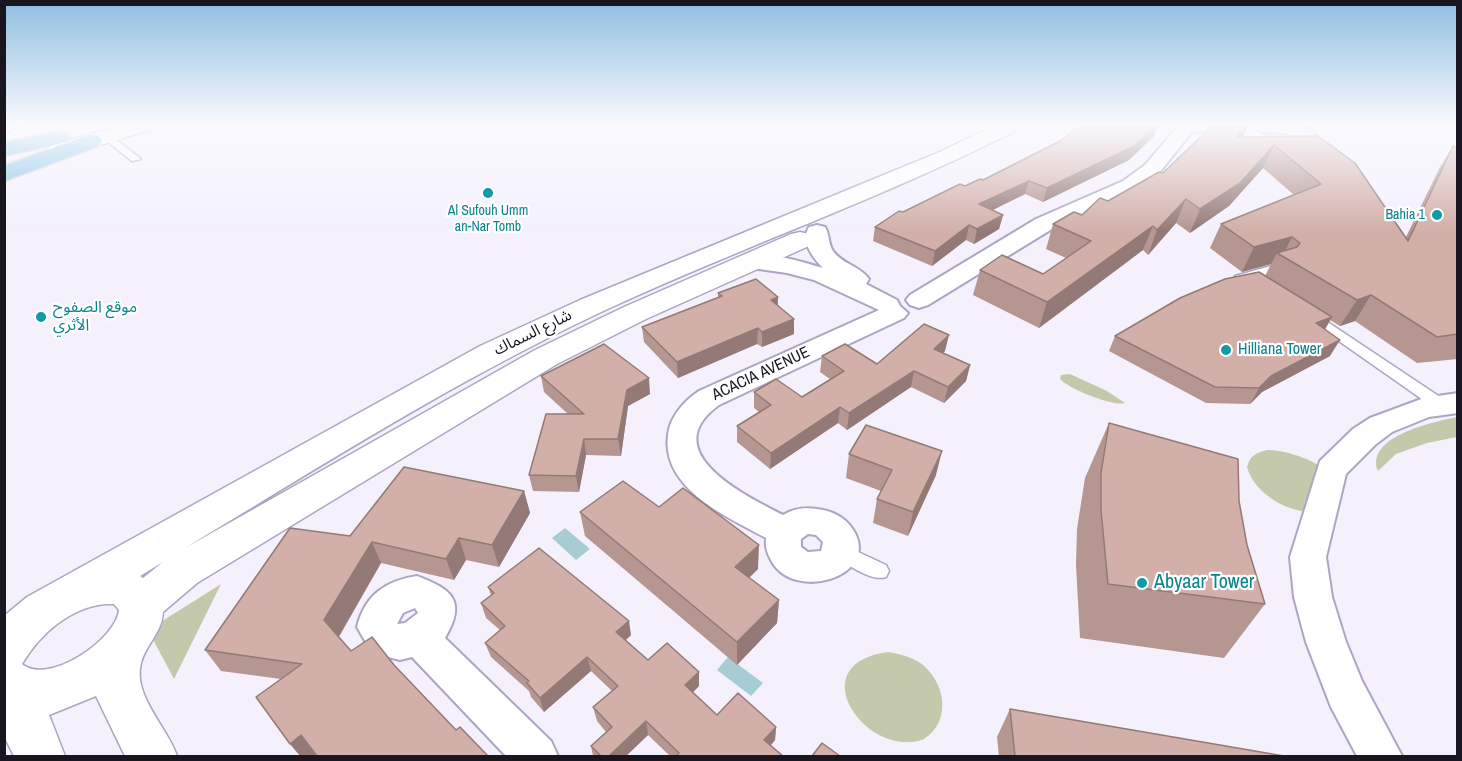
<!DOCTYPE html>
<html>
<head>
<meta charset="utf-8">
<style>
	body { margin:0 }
	#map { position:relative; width:1462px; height:761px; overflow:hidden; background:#f4f1fd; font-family:"Archivo Narrow",sans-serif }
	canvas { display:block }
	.frame { position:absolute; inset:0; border:6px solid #191620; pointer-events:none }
</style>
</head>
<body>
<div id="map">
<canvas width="1462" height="761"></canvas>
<div class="frame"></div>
</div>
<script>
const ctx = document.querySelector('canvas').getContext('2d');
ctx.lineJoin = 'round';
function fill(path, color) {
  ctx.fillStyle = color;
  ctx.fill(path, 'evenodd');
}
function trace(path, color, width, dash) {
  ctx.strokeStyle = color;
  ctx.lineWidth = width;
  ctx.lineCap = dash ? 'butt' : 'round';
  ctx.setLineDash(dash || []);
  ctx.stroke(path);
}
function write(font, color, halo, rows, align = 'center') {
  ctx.font = font + ' "Archivo Narrow","Noto Sans Arabic",sans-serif';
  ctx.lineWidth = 4.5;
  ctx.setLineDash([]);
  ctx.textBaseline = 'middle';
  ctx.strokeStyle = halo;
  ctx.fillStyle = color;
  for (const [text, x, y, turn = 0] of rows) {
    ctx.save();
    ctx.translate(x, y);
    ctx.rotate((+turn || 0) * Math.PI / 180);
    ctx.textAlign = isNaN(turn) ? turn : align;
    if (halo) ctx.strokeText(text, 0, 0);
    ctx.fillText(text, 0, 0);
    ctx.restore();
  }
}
fill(new Path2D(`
	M1070 374 1107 391 1125 403C1114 407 1069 389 1060 379L1061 375Z
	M1457 417V437L1427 443 1396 454 1378 471C1365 436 1434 422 1457 417Z
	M1267 450C1292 450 1353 470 1337 505 1330 507 1322 511 1314 512 1287 513 1254 493 1247 467 1250 455 1256 453 1267 450Z
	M221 584 174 679 148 630Z
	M888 652C899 654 909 656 919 662 945 680 953 720 924 739 868 761 798 664 888 652Z`), '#c5c9ac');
fill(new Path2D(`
	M565 528 590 549 576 560 552 538Z
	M728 657 763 683 751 696 717 670Z`), '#a7ccd4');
const lane = new Path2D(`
	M11 124H27L4 132V126Z
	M104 135H110L141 159 132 161 104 139Z
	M1278 264 1284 268 1282 271 1240 283 1234 279 1235 276Z
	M1311 311 1446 401 1449 405 1446 409H1436L1306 318 1304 315 1306 312Z
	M841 544 886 565 889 571 886 577C871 582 848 564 834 557L832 552 834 547Z`);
const street = new Path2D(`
	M1293 124 1311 130 1323 144C1309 165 1268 152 1249 143 1244 141 1238 136 1233 134 1221 131 1204 131 1191 133L1159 173 1137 189 1052 229 928 305 919 308 910 305 906 300 910 295 1036 219 1123 181 1145 165 1179 125ZM1255 131 1286 133 1303 142 1279 141Z
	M817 225 825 227C830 235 828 244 833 251 842 264 860 266 869 279L866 284 897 300 900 306 908 313 904 318 719 405C654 452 746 496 783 515 796 507 809 507 823 510 837 513 848 520 855 533 878 578 792 602 771 560 767 553 765 546 766 538 728 517 661 489 668 435 670 417 684 401 699 391L879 310 814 280 787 273 745 267 741 262 745 257C769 251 799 261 823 268 813 258 800 241 809 227ZM808 534 816 535 823 542 821 551 808 552 801 547V539Z
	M1458 393V413L1429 417 1392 432 1375 445 1346 474 1326 557 1332 597 1346 642 1362 681 1402 756H1357L1331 707 1306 642 1294 597 1290 557 1320 461 1353 429 1370 418 1424 398Z
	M417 576C452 589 467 601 445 638L551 741 558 756H506L412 657 400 660 372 653 357 627C365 595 385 581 417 576ZM415 608 418 613 405 623 397 624 403 613Z`);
const secondary = new Path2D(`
	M126 124H159L156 128 58 158 50 156 47 151 50 146Z
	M997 124H1024L1021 128C884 198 738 248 599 313 455 381 321 466 185 548L535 350 624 307 791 234 800 232 809 234 813 240 809 246 646 319 557 364 197 583 163 612C162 633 146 644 141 663 132 695 168 728 177 756H125L96 696 49 715 65 756H14L4 736V616L27 597 480 346 580 300 942 151ZM163 562 143 578 140 576ZM106 604H114L119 610C116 640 48 686 22 664 40 634 70 607 106 604Z`);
const primary = new Path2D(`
	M59 131 67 132 70 137 67 142 4 156V142Z
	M91 134 99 136 102 141 99 146 4 181V166Z`);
trace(lane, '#ada5c1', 3);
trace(street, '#ada5c1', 4);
trace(secondary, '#ada5c1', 3);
trace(primary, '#d1d0d2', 3);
fill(lane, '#fff');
fill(street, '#fff');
fill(secondary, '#fff');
fill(primary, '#7cc2e4');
fill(new Path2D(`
	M1082 124H1158L1154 136 1129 160 1043 202 1025 194 993 210 1003 215 999 229 974 244 966 240 932 266 873 241 875 227 903 212 965 186 983 180 1060 141Z
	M1243 136H1318L1406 237 1439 169 1453 146 1458 148V359L1417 363 1355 321 1340 326 1330 320 1325 329 1330 356 1262 392 1250 404 1206 403 1109 351 1115 336 1265 276 1271 264 1242 272 1210 248 1221 224 1294 195 1263 168 1229 206 1190 233 1176 223 1148 255 1143 250 1039 328 973 295 980 270 1043 274 1066 258 1046 249 1053 224 1082 215 1108 201 1163 173Z
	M718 293 778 297V305L794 334 762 347 757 344 678 378 644 342 642 327 718 298Z
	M945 351 943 353 970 365 966 381 944 403 911 387 847 430 838 423 770 469 737 442V426L759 412 754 408V392L802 397 830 379 820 372 822 356 877 364Z
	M541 376 650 394 628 406 621 456 586 455 579 492 533 491 529 475 568 414 544 392Z
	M1109 423 1239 501 1247 545 1265 604 1224 658 1080 638 1076 565 1077 529 1085 478Z
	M849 454 936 475 908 536 873 523 877 499 881 491 846 478Z
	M524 491 530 513 499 567 466 560 454 580 381 563 339 637 351 651 394 665 456 730 488 756H317L315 755 313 756 281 679 221 671 205 650 350 536Z
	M659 507 758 569 749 578 779 600 777 623 737 665 585 536 580 512Z
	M488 587 631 635 626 640 648 660 699 686 693 692 717 715 776 727 775 740 771 745 783 756H670L648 735 626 756H593L591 746 606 732 597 721 593 707 612 691 591 671 544 712 531 697 529 691 491 657 485 643 500 630 486 618 481 603 491 595Z
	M1010 709 1284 756H999L997 737Z`), '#b59691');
fill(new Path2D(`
	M1157 124H1158L1154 136 1129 160 1043 202 1047 188Z
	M1247 124H1249L1241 141 1237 137Z
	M1274 145 1263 168 1229 206 1190 233 1200 209Z
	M1029 181 1025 194 976 218 979 204Z
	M1186 199 1176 223 1148 255 1157 230Z
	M1003 215 999 229 974 244 977 229Z
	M969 225 966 240 932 266 935 251Z
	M1153 226 1143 250 1039 328 1047 302Z
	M1292 237 1282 257 1277 253 1271 264 1242 272 1254 247Z
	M1371 295 1355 321 1340 326 1357 300Z
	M778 297 777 312 771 300Z
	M1332 317 1323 333 1316 323Z
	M794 319V334L762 347V332Z
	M758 328 757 344 678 378 677 362Z
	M949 335 945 351 930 364 934 349Z
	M1340 340 1330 356 1262 392 1250 404 1259 388 1271 376Z
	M970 365 966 381 944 403 948 387Z
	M914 371 911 387 847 430 849 413Z
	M649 378 650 394 628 406 621 456 618 439 627 390Z
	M840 407 838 423 770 469 771 453Z
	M584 439 586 455 579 492 576 476Z
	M942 451 936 475 908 536 913 512Z
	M524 491 530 513 499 567 492 545Z
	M459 538 466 560 454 580 446 559Z
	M372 542 381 563 336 641 324 620Z
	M759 545 758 569 735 591V567Z
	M779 600 777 623 737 665V642Z
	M629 621 631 635 619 646 616 632Z
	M587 657 591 671 544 712 540 698Z
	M699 672V686L686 699 685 685Z
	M646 721 648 735 626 756H609Z
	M776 727 775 740 764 753V740Z
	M301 735 315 755 313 756H300L290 744Z`), '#937a76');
const building = new Path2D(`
	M1082 124H1157L1134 146 1047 188 1029 181 979 204 1003 215 977 229 969 225 935 251 875 227 899 211 903 212 960 184 965 186 980 179 983 180 1060 141Z
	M1214 124H1247L1237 137 1318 136 1355 163 1408 241 1453 146 1458 148V334L1437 337 1371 295 1357 300 1277 253 1297 247 1300 243 1292 237 1254 247 1221 224 1321 184 1274 145 1240 183 1200 209 1186 199 1157 230 1153 226 1047 302 980 270 1002 255 1043 274 1091 241 1053 224 1074 212 1082 215 1100 198 1108 201 1159 172 1163 173Z
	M1259 272 1332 317 1316 323 1340 340 1271 376 1259 388 1215 387 1115 336 1180 298 1225 279Z
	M756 279 778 297 771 300 794 319 762 332 758 328 677 362 642 327 722 296 718 293Z
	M924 324 949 335 934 349 970 365 948 387 914 371 849 413 840 407 771 453 737 426 771 405 754 392 776 379 802 397 844 371 822 356 845 344 877 364Z
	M604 344 649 378 627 390 618 439H584L576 476 529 475 546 414H584L541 376Z
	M1109 423 1238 459 1239 501 1247 545 1265 604 1108 584 1101 510V473Z
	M866 425 942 451 913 512 877 499 892 470 849 454Z
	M404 467 524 491 492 545 459 538 446 559 372 542 324 620 351 651 372 637 394 665 456 730 460 727 488 756H317L301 735 290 744 256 697 302 664 205 650 290 528 350 536Z
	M623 481 659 507 683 488 759 545 735 567 779 600 737 642 580 512Z
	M539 548 629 621 616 632 648 660 667 643 699 672 685 685 717 715 738 693 776 727 764 740 783 756H676L679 753 646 721 609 756H601L591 746 612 727 593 707 618 686 587 657 540 698 527 683 529 681 485 643 505 626 481 603 494 593 488 587Z
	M1010 709 1284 756H1015Z
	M822 743 840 756H812Z`);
fill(building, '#d2afa9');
trace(building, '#937a76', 1.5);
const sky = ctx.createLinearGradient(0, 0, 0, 231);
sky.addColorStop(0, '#8ebee0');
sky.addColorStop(0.54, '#faf9fe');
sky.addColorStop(1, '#faf9fe00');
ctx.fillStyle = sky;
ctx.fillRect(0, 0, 1462, 231);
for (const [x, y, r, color] of [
	[488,193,6,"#0f9aa8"],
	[1437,215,6,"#0f9aa8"],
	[41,317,6,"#0f9aa8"],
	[1226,350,6,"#0f9aa8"],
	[1142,583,6,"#0f9aa8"]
]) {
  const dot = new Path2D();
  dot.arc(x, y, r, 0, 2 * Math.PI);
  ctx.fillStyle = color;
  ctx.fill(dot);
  trace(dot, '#fff', 2);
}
write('14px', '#0d838f', '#fff', [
	["Al Sufouh Umm",488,211],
	["an-Nar Tomb",488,227],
	["Bahia 1",1425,215,"right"]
]);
write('16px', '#0d838f', '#fff', [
	["موقع الصفوح",53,308],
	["الأثري",53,326],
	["Hilliana Tower",1238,350]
], 'left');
write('16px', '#191620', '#fff', [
	["شارع السماك",533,333,-26],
	["ACACIA AVENUE",761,374,-25]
]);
write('20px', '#0d838f', '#fff', [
	["Abyaar Tower",1154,583]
], 'left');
</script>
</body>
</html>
